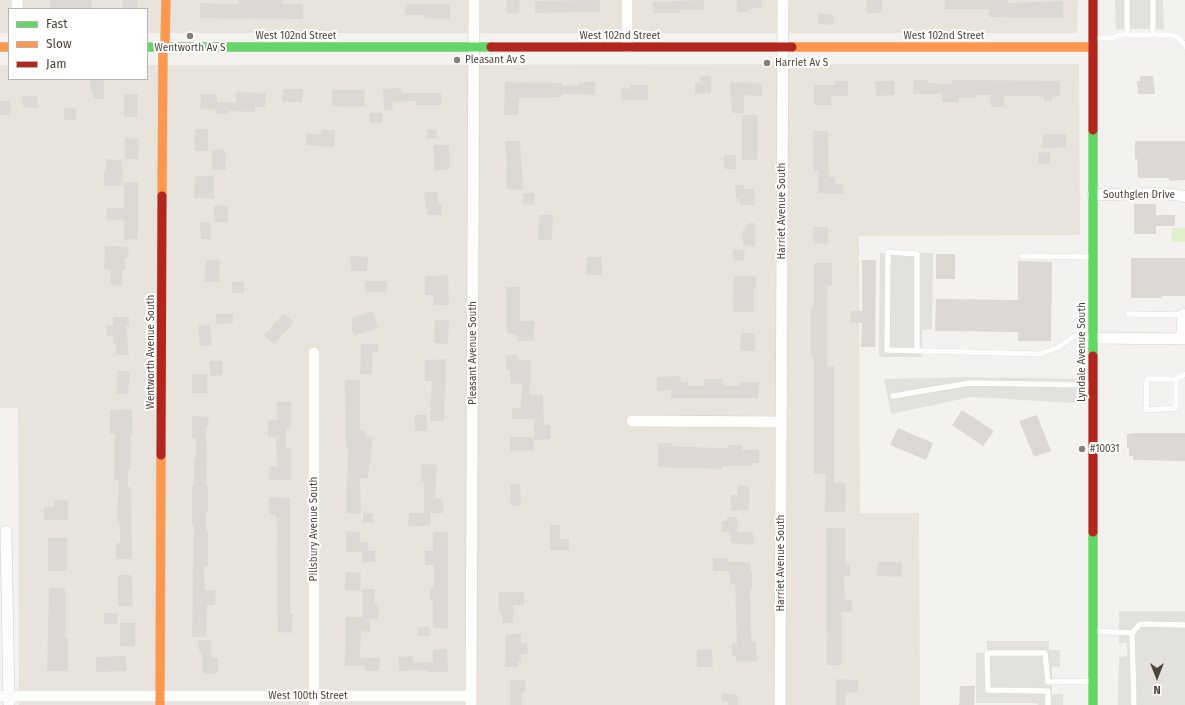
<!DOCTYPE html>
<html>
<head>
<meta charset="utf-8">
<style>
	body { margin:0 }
	#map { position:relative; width:1185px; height:705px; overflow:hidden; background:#f4f2ee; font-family:"Fira Sans",sans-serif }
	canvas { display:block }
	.legend { position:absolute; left:8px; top:8px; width:140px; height:72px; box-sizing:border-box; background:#fff; border:1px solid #b7b4af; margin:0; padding:5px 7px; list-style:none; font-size:12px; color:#4c4438 }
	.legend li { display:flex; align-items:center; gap:8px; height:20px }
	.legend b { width:20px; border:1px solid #b7b4af }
	.north { position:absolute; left:1137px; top:657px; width:40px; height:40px; -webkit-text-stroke:3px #fff; paint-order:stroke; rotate:180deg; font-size:11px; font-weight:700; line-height:16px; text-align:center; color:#4c4438 }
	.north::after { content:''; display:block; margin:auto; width:14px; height:18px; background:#4c4438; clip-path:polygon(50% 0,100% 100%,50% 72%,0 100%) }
</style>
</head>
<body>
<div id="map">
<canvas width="1185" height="705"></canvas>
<ul class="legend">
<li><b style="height:5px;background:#63d668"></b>Fast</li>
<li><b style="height:5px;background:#ff974d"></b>Slow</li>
<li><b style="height:5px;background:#b3261e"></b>Jam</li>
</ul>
<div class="north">N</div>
</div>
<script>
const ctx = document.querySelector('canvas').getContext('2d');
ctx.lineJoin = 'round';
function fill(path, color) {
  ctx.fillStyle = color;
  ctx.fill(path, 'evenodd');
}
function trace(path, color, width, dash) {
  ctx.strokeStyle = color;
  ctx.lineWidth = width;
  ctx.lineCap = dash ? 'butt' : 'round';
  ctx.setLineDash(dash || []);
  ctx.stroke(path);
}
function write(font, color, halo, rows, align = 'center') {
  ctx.font = font + ' "Fira Sans",sans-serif';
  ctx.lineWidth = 4;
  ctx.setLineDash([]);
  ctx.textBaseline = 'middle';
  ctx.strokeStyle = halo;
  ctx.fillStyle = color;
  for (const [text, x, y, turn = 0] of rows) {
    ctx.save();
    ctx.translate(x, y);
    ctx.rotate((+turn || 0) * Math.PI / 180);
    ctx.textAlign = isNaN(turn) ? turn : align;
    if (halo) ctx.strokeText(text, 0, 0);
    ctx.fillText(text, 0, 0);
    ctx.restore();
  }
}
fill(new Path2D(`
	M0 0H1078L1077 33H147V9H9V33H0Z
	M1079 64 1080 235 859 236 860 513H919L920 705H19L18 408H0V65H9V79H147V65Z`), '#e8e4db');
fill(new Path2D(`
	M1172 227 1185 228V242H1171Z`), '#e2efcc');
fill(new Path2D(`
	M1115 0H1163L1164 29H1116Z
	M880 253H933L932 329 922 330V357H879Z
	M970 377 1076 379V403L971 397 891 414 884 379Z
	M1119 611H1185V705H1118L1119 657 1127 656V643H1119Z
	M987 641H1049V650H1060V667H1052V694H1063V705H1038V703H976V653H987Z`), '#e3e1dc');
fill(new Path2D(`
	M50 0H91L92 9H50Z
	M123 0H138L137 9H123Z
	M238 0H283V4H303V19L200 18V3L238 4Z
	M507 0H520L519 14 507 13Z
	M600 0V12L535 13V1Z
	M704 0V10H680V13H653V2Z
	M737 0H761V8L747 9 748 12H737Z
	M867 0H882V13H867Z
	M945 0H1008V3L1063 1V18L989 17V9H945Z
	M419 4H450V19L425 18V15H405V5Z
	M818 14H833V25L818 24Z
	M700 76H711V93L695 94V83H700Z
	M1140 76H1153L1155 94H1138L1137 81H1140Z
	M90 79H104V99H93V92H90Z
	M914 80H928V83L952 84V80L1060 81V96H1052V101H1044V96H1004V107H991V95H976V98L959 97V102H942V94H913Z
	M835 81H848V96H831V105H814V85H835Z
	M875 81H894V95L876 96Z
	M505 82 562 83V86L579 85V82H595V95L562 94V97L519 98 518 115H504Z
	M730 82 762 83V96L744 95V113H732Z
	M630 85H648V100H621V88L630 89Z
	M401 88 402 93H441L442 105H416V101L392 102 393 110 384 111 383 89Z
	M283 89H303L302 102H282Z
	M332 90H365L364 107 332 106Z
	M236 92 266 93 265 107H255V112L228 111V114H216V110L200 109 201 94 217 95V102H236Z
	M124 94H138L137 117H124Z
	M23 96H37V108L23 107Z
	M0 101H10L11 115H0Z
	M64 108H76V120H64Z
	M370 113H382V123H370Z
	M742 115H758L757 160H742Z
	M195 129H208V151H194Z
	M427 129 437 130 436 139H427Z
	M321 130H335L334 147 306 145V134H321Z
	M813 131H828L829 177H835V184H843V194L818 193 819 171H814Z
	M1043 134H1066V147L1043 148Z
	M125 138 139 139 138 159H125Z
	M505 141H520L523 190 506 189 507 161Z
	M1135 141H1185V180L1169 181V178H1138L1137 159H1135Z
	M434 145H449V170H434Z
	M212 149 225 150 226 170H212Z
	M1050 152V163L1038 164V153Z
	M724 155H736V169H724Z
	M106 159 122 160 123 185 104 186V172L106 171Z
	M195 176H214V199L194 198Z
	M124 182H138V239L124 240V220L107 221V208H124Z
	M735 185H744V189H754L755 205H740V199H736Z
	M424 192H437L438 203H442V215H427Z
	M523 193H534V205L523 204Z
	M1134 204H1156V215H1175V226H1156V234H1134Z
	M228 205V222H214V206Z
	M539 215H553L552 240H538Z
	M210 222 211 239H201L200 223Z
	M748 223H755V246L743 245V229H747Z
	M813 227H828V244L813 243Z
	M105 246 129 247 128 258H125V270H122V286L110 285 111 270 104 269Z
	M733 249 745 250 744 261 733 260Z
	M936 254H955V279H936Z
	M351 256 368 257 367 271H351Z
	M586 257H602V275H587Z
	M1131 258H1185V296H1162V298H1131Z
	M206 260H220L219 282H205Z
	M862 260H876L875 347H861L862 323H851V311H862Z
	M1018 261 1052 262 1051 341H1018V332L935 331 936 299 1018 300Z
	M814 263H832V285H828L827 294V366H834V483H846L845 512H825L826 474H814V356H811V307H814Z
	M448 275 449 305H434L433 295H425V276Z
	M734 276H756V289H753V312H733Z
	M365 281H387V292H365Z
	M232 282H244V293H232Z
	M506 287H520V321H534V341H517V334H507Z
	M372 311 378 328 354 336 351 326 353 325 351 318Z
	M284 313 294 322 274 344 264 335Z
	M216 314H233V323L216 324Z
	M113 317H129V326H126L129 355H116V343H113V336H107V325H113Z
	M435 320H449L448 344 434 343Z
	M210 324 212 345 200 346 198 326Z
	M741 333H755V351H740Z
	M361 344H378V353L373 352 372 374H360Z
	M506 355H517V360H531L530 394 543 395 544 425H550L551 439 534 440V419H512V408H521L522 384 510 383V370H506Z
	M446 359 444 421H430L432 381H425V360Z
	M210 361H222V375L210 376Z
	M117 371H130L128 394H117Z
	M192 374H207V393H192Z
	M680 376 681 382H688V386H704V379H723V386H739V382H759L758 398H671V390L657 391V377Z
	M345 380H360V430H365V436L373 437 368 478H360L361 514 346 513 348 448H346Z
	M277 402H291V428H286V448H291V480H269V467H277L276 437H268V420H277Z
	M132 409 133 434H131L130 470H128V487H131L132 559H116V543H120V523H117L119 480H114L115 434H110V410Z
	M962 410 994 431 983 446 952 425Z
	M414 415H427V431H415Z
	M1037 415 1051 451 1034 457 1019 421Z
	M192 416 209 417 208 426H206V444H207L206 486H208V512H206V531H208V566H204L205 590H216L215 605H207L206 637H192L194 524H192V486H194V458H196V438H192Z
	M898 428 933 443 926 460 890 445Z
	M1136 433H1185V461L1133 460V456H1129V448H1127V434Z
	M510 437H533L534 450 510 451Z
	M658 443H672V446L686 447 728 448V445H742V450H759V463H752V466H722V469L658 467Z
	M422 464 437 465 435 496 436 499H442L444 513H424V482H421Z
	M510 484H520L521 505 511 506Z
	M738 486H749V510L731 511V495H738Z
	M269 497 290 498V614H293L292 633 278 632 277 526 276 515H269Z
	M54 500H68V520H44V507H54Z
	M363 513H373V523H363Z
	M409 513H430V526H408Z
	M727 517H737V532H733H753V545L730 543 731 532H722V521H727Z
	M550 525H560V539H569V550H550Z
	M826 528H845V564H850V576H844L845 600H852V612H841V665H827Z
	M346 531 360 532V542H368V551H375V562H362V552H346Z
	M433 532H448V629L433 628V601H430V589H434V565H425V551H433Z
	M48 538H67V571H48Z
	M713 558H727V562H750V572H752V589H750L751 642H756L757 661 736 662V656H732V643H737L735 584H730V571H713Z
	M878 562H902L901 577 877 576Z
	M346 572 361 573 360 591 345 590Z
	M118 575H132L133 606H118Z
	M49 588H65V638H68V671H47Z
	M363 589H375L374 605H379L378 619H370V632L361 631 360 658H380L379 671H365V666H345L346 617H363Z
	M499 592H524V605H513V623H502V613H499Z
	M104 613H117V624H104Z
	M120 623H135V646H120Z
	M418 627H429V636H418Z
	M506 634H521V643H527L528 654H521V662H518V667H505Z
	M199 640H211V658H218V673L203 674 202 652H199Z
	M447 649 448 672H428V670L399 671 398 657 413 656V662H433V650Z
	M712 649 713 667H697V650Z
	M126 656V671L96 672V657Z
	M836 679 858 680V693L845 692V705H836Z
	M511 680H525V693H521V705H511Z
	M960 686H975L974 705H959Z
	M722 694H737V705H728V702H722Z`), '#dcd9d4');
const lane = new Path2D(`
	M1127 0V35
	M1153 35V0
	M1094 38H1113L1119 35H1172L1179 38 1185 46
	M1021 256 1093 257
	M1128 314 1182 315
	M917 351V254L888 252 887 350 1040 354 1057 348 1075 336 1091 337
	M1176 379V408L1146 410 1147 379H1176L1185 374
	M893 396 970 383 1093 385
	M1095 631 1132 633 1140 624 1185 625
	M1132 633 1134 705
	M1048 705V691L988 690 987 653H1045L1048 682 1092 681`);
const street = new Path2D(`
	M17 0V9
	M627 47V0
	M1093 195C1110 195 1174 191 1185 197
	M1093 338 1185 339
	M1182 338V315L1185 314
	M632 421 781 422
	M6 531 9 705
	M0 696H471
	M314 705V353
	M471 705 474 0
	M780 705 783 0`);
const fast = new Path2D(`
	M147 47H491
	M1093 130V356
	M1093 532V705`);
const slow = new Path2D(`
	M0 47H9
	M792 47H1093
	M162 196 163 47 165 44 166 0
	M160 705 161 455`);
const jam = new Path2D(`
	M1093 0V130
	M491 47H792
	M1093 356V532
	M161 455 162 196`);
trace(lane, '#d2d0cb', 6);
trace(street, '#d2d0cb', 12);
trace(fast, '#d4cfc4', 10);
trace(slow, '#d4cfc4', 10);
trace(jam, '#d4cfc4', 10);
trace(lane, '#fdfdfc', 5.5);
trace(street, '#fdfdfc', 11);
trace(fast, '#63d668', 9);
trace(slow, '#ff974d', 9);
trace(jam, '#b3261e', 9);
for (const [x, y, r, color] of [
	[190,36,4,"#878178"],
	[457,60,4,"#878178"],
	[767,63,4,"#878178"],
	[1082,449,4,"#878178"]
]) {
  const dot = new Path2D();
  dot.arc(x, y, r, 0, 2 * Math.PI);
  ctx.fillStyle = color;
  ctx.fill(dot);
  trace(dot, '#fff', 1.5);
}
write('10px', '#4c4438', '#fff', [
	["West 102nd Street",296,36],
	["West 102nd Street",620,36],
	["West 102nd Street",944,36],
	["Southglen Drive",1139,195],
	["Harriet Avenue South",782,211,-90],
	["Wentworth Avenue South",151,352,-90],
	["Lyndale Avenue South",1082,352,-90],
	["Pleasant Avenue South",473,353,-90],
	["Pillsbury Avenue South",314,529,-90],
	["Harriet Avenue South",781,563,-90],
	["West 100th Street",308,696]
]);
write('10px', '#4c4438', '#fff', [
	["Wentworth Av S",190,48,"center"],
	["Pleasant Av S",465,60],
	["Harriet Av S",775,63],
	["#10031",1090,449]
], 'left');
</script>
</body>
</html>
